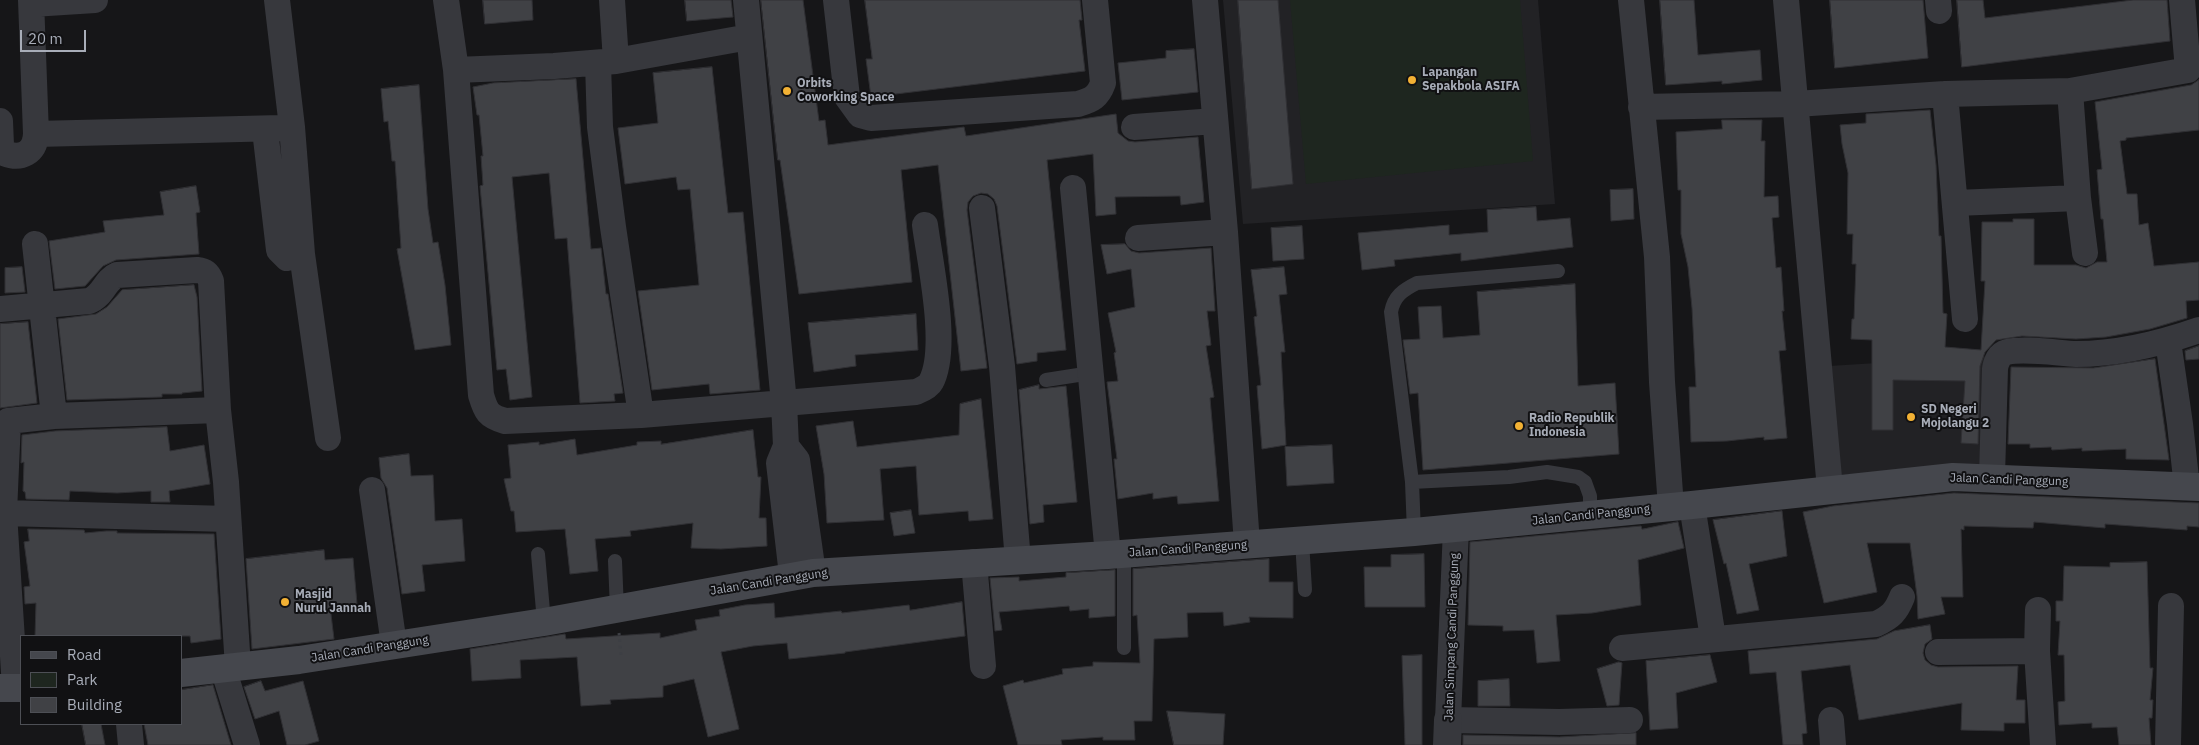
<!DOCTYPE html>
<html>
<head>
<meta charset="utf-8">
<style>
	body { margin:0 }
	#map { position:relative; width:2199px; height:745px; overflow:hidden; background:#161618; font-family:"IBM Plex Sans",sans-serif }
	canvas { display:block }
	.legend { position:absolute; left:20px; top:635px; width:162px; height:90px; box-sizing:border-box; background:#111113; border:1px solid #4d4f55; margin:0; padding:6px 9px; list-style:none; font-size:15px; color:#a8adb8 }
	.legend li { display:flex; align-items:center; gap:10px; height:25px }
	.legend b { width:25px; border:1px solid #4d4f55 }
	.scale { position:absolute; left:20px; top:30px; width:66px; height:22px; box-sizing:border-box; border:2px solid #a8adb8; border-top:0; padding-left:6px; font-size:15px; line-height:18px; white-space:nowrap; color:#a8adb8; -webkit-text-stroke:4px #111113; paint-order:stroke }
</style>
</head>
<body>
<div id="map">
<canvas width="2199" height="745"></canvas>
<ul class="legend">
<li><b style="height:6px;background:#45474d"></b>Road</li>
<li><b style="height:14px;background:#1e261f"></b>Park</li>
<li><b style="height:14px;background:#404145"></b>Building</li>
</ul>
<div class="scale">20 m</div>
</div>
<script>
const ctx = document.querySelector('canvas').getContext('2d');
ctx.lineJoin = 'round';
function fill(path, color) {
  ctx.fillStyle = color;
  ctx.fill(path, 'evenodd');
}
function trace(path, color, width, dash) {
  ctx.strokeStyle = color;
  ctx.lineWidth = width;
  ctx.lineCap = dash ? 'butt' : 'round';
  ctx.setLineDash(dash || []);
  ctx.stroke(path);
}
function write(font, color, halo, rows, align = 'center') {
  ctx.font = font + ' "IBM Plex Sans",sans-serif';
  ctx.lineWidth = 4;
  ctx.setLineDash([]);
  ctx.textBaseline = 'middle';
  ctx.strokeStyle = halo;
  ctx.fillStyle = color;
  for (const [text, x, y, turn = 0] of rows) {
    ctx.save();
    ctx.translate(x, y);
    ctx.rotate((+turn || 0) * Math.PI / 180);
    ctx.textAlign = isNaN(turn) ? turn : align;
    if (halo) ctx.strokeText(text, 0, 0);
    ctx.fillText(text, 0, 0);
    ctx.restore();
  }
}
fill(new Path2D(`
	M1223 0H1538L1555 204 1243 224Z
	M1990 356 1986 467 1839 475 1829 366Z`), '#222225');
fill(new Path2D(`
	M1290 0H1520L1533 161 1306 184Z`), '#1e261f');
const building = new Path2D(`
	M483 0H532L533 20 485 24Z
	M685 0H731L733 17 687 21Z
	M761 0H803L819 121 825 120 828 145 964 127 966 136 1116 114 1118 133 1128 141 1135 142 1198 137 1204 202 1181 205 1180 196 1115 197 1116 214 1096 216 1093 154 1047 160 1066 350 1037 353V361L1017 364 997 206 994 199 988 194 981 193 973 196 968 202 967 210 987 368 961 371 938 165 901 170 912 282 799 294 780 160H778Z
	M865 0H1080L1082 20H1079L1085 71 871 97 866 59H872Z
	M1238 0H1278L1293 184 1252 189Z
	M1660 0H1694L1698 55 1760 50 1762 80 1722 84V81L1666 85Z
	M1830 0H1923L1928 58 1835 68Z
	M1957 0H1983L1985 18 2133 0H2167L2170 41 1962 67Z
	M1194 49 1198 92 1122 100 1118 63 1166 58V51Z
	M712 67 728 213 743 212 760 390 710 394 709 384 652 390 638 291 699 285 690 189 678 190 676 177 625 184 618 128 658 123 653 73Z
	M576 79 591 249 601 248 606 294H608L623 393 614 394 615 401 580 403 567 238 555 239 549 173 512 177 532 397 510 400 506 369 497 370 480 186 483 185 481 156H483L479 115H477L473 87 493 83Z
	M2199 80V130L2126 138V140L2120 141 2127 194H2137L2139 225 2148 223 2154 266 2199 262V300L2186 301 2187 318 2150 329 2106 337 2076 339 2022 336 1996 340 1985 352 1980 366 1978 444 1961 443 1965 381 1893 380V430H1872V340L1851 339 1852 319H1854L1856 264H1852L1853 234H1847L1848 173 1842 144 1840 125 1866 123V114L1930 110 1936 165 1939 236H1941L1943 313 1947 314 1945 347 1981 350 1985 281H1981L1982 222H2013V219H2034V265H2076L2086 268 2097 262H2107L2103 219H2101L2097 170 2102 169 2095 102 2191 85Z
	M419 85 428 209 433 243 438 242 445 285 451 345 415 350 397 249 401 248 395 161H392L388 121 384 122 381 89Z
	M1722 120H1762L1761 141H1765L1764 197 1778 196 1779 217 1772 218 1776 268 1781 267 1784 311H1782L1786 350 1779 351 1787 438 1764 440V437L1727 441 1691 442 1689 387H1696L1692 308 1688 267 1681 234V190H1678L1676 132 1722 129Z
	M196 186 200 212 196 213 199 254 116 260 103 266 85 286 55 289 49 241 105 232 103 221 164 215 160 192Z
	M1633 189 1634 219 1611 221 1610 190Z
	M1536 207 1537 221 1570 218 1573 247 1461 261V253L1394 260 1395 266 1362 270 1358 233 1449 225V235L1488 232 1487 210Z
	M1302 226 1304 259 1273 261 1271 228Z
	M1125 244 1131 251 1139 253 1211 248 1215 311H1207L1211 345 1206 346 1214 397 1210 398 1219 501 1178 504 1177 496 1153 499V493L1118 499 1114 459H1117L1107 382 1118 381 1114 353 1116 352 1108 313 1135 307 1131 269 1107 274 1101 245Z
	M22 267 25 292 5 293V268Z
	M1284 267 1287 294 1279 295 1285 352H1281L1286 445 1262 449 1257 386 1261 385 1254 317 1257 316 1251 270Z
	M1575 284 1578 386 1615 383 1619 454 1423 470 1418 393 1410 394 1403 340 1420 339 1418 307 1441 306 1443 338 1480 335 1477 292Z
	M194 285 197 297 202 391 182 393V394H162V397L67 400 58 319 96 314 107 307 122 290Z
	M916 314 918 350 855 355 856 366 814 372 808 323Z
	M28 322 37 403 0 408V324Z
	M2199 346V359L2186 360 2185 351Z
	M2155 359 2169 460 2126 459V449L2082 451V448L2052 450 2051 447 2030 448V444H2008L2011 367 2093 368Z
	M1039 385V389L1066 386 1077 502 1043 505 1044 522 1030 524 1019 390Z
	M981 399 993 519 969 521 968 511 919 515 916 466 880 469 884 520 827 523 824 474 816 426 853 421 857 447 959 435 960 404Z
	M167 427 170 451 204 445 210 484 169 491 170 502H151V491L117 493 70 491 69 500 26 499 25 492 23 491 24 462 21 463 22 435 55 431Z
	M753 430 758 477H761L759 518H766L767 546 721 549 691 548 693 523 630 531 631 536 595 539 598 571 570 574 565 529 516 532 514 511H511L504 479 511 478 508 445 539 442V445L575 439 577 455 637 445V442L661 441V444Z
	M1332 445 1334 483 1287 486 1285 447Z
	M409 454 411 476 433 475 435 521 462 519 465 561 422 565 425 591 402 594 387 488 381 478 379 458Z
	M1954 493 2199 503V527L2187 526V530L2105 524V528L2034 522 2033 528 1964 526V530L1961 529 1963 597H1941L1945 614 1918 619 1917 596 1910 543H1867L1877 592 1824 603 1803 512 1833 506Z
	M911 510 915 533 894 536 890 513Z
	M1782 511 1787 556 1749 564 1759 610 1737 614 1726 563 1724 564 1713 520Z
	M1678 522 1684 548 1638 560 1641 605 1592 613 1556 615 1560 661 1537 663 1534 630 1503 631V626L1468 625 1470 542 1641 526 1642 529Z
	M28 529 84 530 85 533 106 531H117V533L214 534 221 639 191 643 190 636H35L36 603 25 604 24 587 30 586 24 542 29 541Z
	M324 550 325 560 353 558 357 604 330 606 334 639 252 649 246 559Z
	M1424 554 1425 607H1365L1364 567H1391V555Z
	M1269 559V582H1293V618L1249 617 1250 622 1224 626 1223 612 1187 613 1188 637 1154 639 1152 721H1134L1135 740H1103V737L1061 740 1062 745H1018L1003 686 1023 680 1024 683 1063 674 1062 669 1093 666V662L1140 663 1137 615 1133 616V569Z
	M2147 562 2150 668H2153L2150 700H2153L2152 718H2149L2151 745H2119L2117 727 2092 728V723L2059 725 2058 702 2065 701 2064 655H2058L2060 621H2056V601H2063L2064 566 2110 567V563Z
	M1115 570V616L1089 618V609L1070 611 1069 606 999 612 1002 630 995 631 990 578 1019 577V581L1066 577V573Z
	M962 602 965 636 845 652V653L789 659 787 643 753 646 721 652 739 729 708 737 694 679 663 686V697L610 700 611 704 581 706 577 657 520 660 521 678 472 681 470 649 565 634 566 639 660 633V638L697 630 695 620 720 616 719 610 745 605 774 603 775 618 841 611 842 613 909 605 910 610Z
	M1930 625 1932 639 1925 644 1923 653 1925 660 1931 665 1938 667 2018 666 2016 700H2025V723H2004V731L1961 730 1962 703 1859 720 1850 665 1801 671 1807 733 1802 734 1803 745H1783L1776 672 1750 674 1748 651 1877 639 1894 631Z
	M1422 655V745H1405L1402 656Z
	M1710 655 1717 682 1676 693 1678 728 1650 730 1646 661Z
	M1619 662 1622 663 1619 705 1607 706 1597 669Z
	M1509 679 1510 706H1478V681Z
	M261 681 265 691 303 681 319 741 305 745H287L279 711 255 719 244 687Z
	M213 685 231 745H148L144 724H181V690Z
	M1167 711 1225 714 1223 745H1174Z
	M82 724H101L105 745H86Z
	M1636 733V745H1463V735L1559 737Z`);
fill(building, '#404145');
trace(building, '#303034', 1);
trace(new Path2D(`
	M619 633 621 656`), '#3d3f44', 3, [2.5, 4]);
trace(new Path2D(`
	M1046 380 1091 373
	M1412 482 1509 477 1547 472 1578 477 1585 482 1590 496V515
	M1414 532 1412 482 1391 312C1394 296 1403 290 1417 283L1558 271
	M1302 541 1305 590
	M538 554 544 622
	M1124 554V648
	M615 561 617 610`), '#37383d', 14);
trace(new Path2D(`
	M446 0 456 70 481 395C486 412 488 416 505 421L641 415 916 392C921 390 929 386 931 382 949 348 930 263 925 225
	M612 0 616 61
	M746 0 784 403 786 446 779 463 792 575
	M836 0 847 97 860 115 871 118 1078 104C1092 100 1098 97 1103 83L1095 0
	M1205 0 1225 232 1247 544
	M1631 0 1657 257 1662 382 1671 507
	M1786 0 1830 489
	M1938 0 1939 11
	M32 4 95 0
	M598 63 600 127 613 227 641 415
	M456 70 554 66 616 61 749 37
	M2070 91 2078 198 2085 253
	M1945 94 1965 319
	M1641 107 1796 104 1945 94 2070 91 2188 70 2182 0
	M0 121 1 145 4 153C21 160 35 153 36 134L31 0
	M1134 127 1215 121
	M265 130 279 250 287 258 302 254 292 127 277 0
	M36 134 281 128
	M1073 188 1108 555
	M1956 203 2078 198
	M982 208 1002 366 1018 561
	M1138 238 1225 232
	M35 244 54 416
	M302 254 328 438
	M0 309 89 301C103 296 105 280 117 275L197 270C205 271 208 273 211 281L218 410 226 482 238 667
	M2168 341 2180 424 2187 487
	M786 446 797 460 813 573
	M1992 477 1995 369C1996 362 1999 354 2007 352 2024 348 2057 353 2076 354 2119 354 2159 344 2199 330
	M372 490 394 645
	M1692 505 1713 638
	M4 513 228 519
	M1456 528 1448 720 1559 722 1630 720
	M974 562 983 666
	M2038 610 2037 651 2043 745
	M1622 648 1876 624C1891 617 1896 612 1902 597
	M1938 652 2037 651
	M223 668 247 745
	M15 688 4 513 8 421 54 416 218 410
	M1831 720 1833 745
	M129 724 131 745
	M2168 745 2171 606`), '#37383d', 26);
trace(new Path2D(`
	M1447 745 1448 720`), '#37383d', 28);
trace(new Path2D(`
	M181 673 299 660 544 622 813 573 1108 555 1414 532 1692 505 1953 477 2199 487
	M0 688H21`), '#45474d', 28);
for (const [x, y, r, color] of [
	[1412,80,5,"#f2b134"],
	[787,91,5,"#f2b134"],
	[1911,417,5,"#f2b134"],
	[1519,426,5,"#f2b134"],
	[285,602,5,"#f2b134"]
]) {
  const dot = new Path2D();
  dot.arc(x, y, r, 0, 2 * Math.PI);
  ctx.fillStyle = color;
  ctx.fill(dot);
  trace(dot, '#111113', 2);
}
write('bold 12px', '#a8adb8', '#111113', [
	["Lapangan",1422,73],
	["Sepakbola ASIFA",1422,87],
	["Orbits",797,84],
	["Coworking Space",797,98],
	["SD Negeri",1921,410],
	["Mojolangu 2",1921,424],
	["Radio Republik",1529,419],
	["Indonesia",1529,433],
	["Masjid",295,595],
	["Nurul Jannah",295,609]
], 'left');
write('12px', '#a8adb8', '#111113', [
	["Jalan Candi Panggung",2009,480,2],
	["Jalan Candi Panggung",1591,515,-6],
	["Jalan Candi Panggung",1188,549,-4],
	["Jalan Candi Panggung",769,582,-9],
	["Jalan Simpang Candi Panggung",1452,637,-88],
	["Jalan Candi Panggung",370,649,-9]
]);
</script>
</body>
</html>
